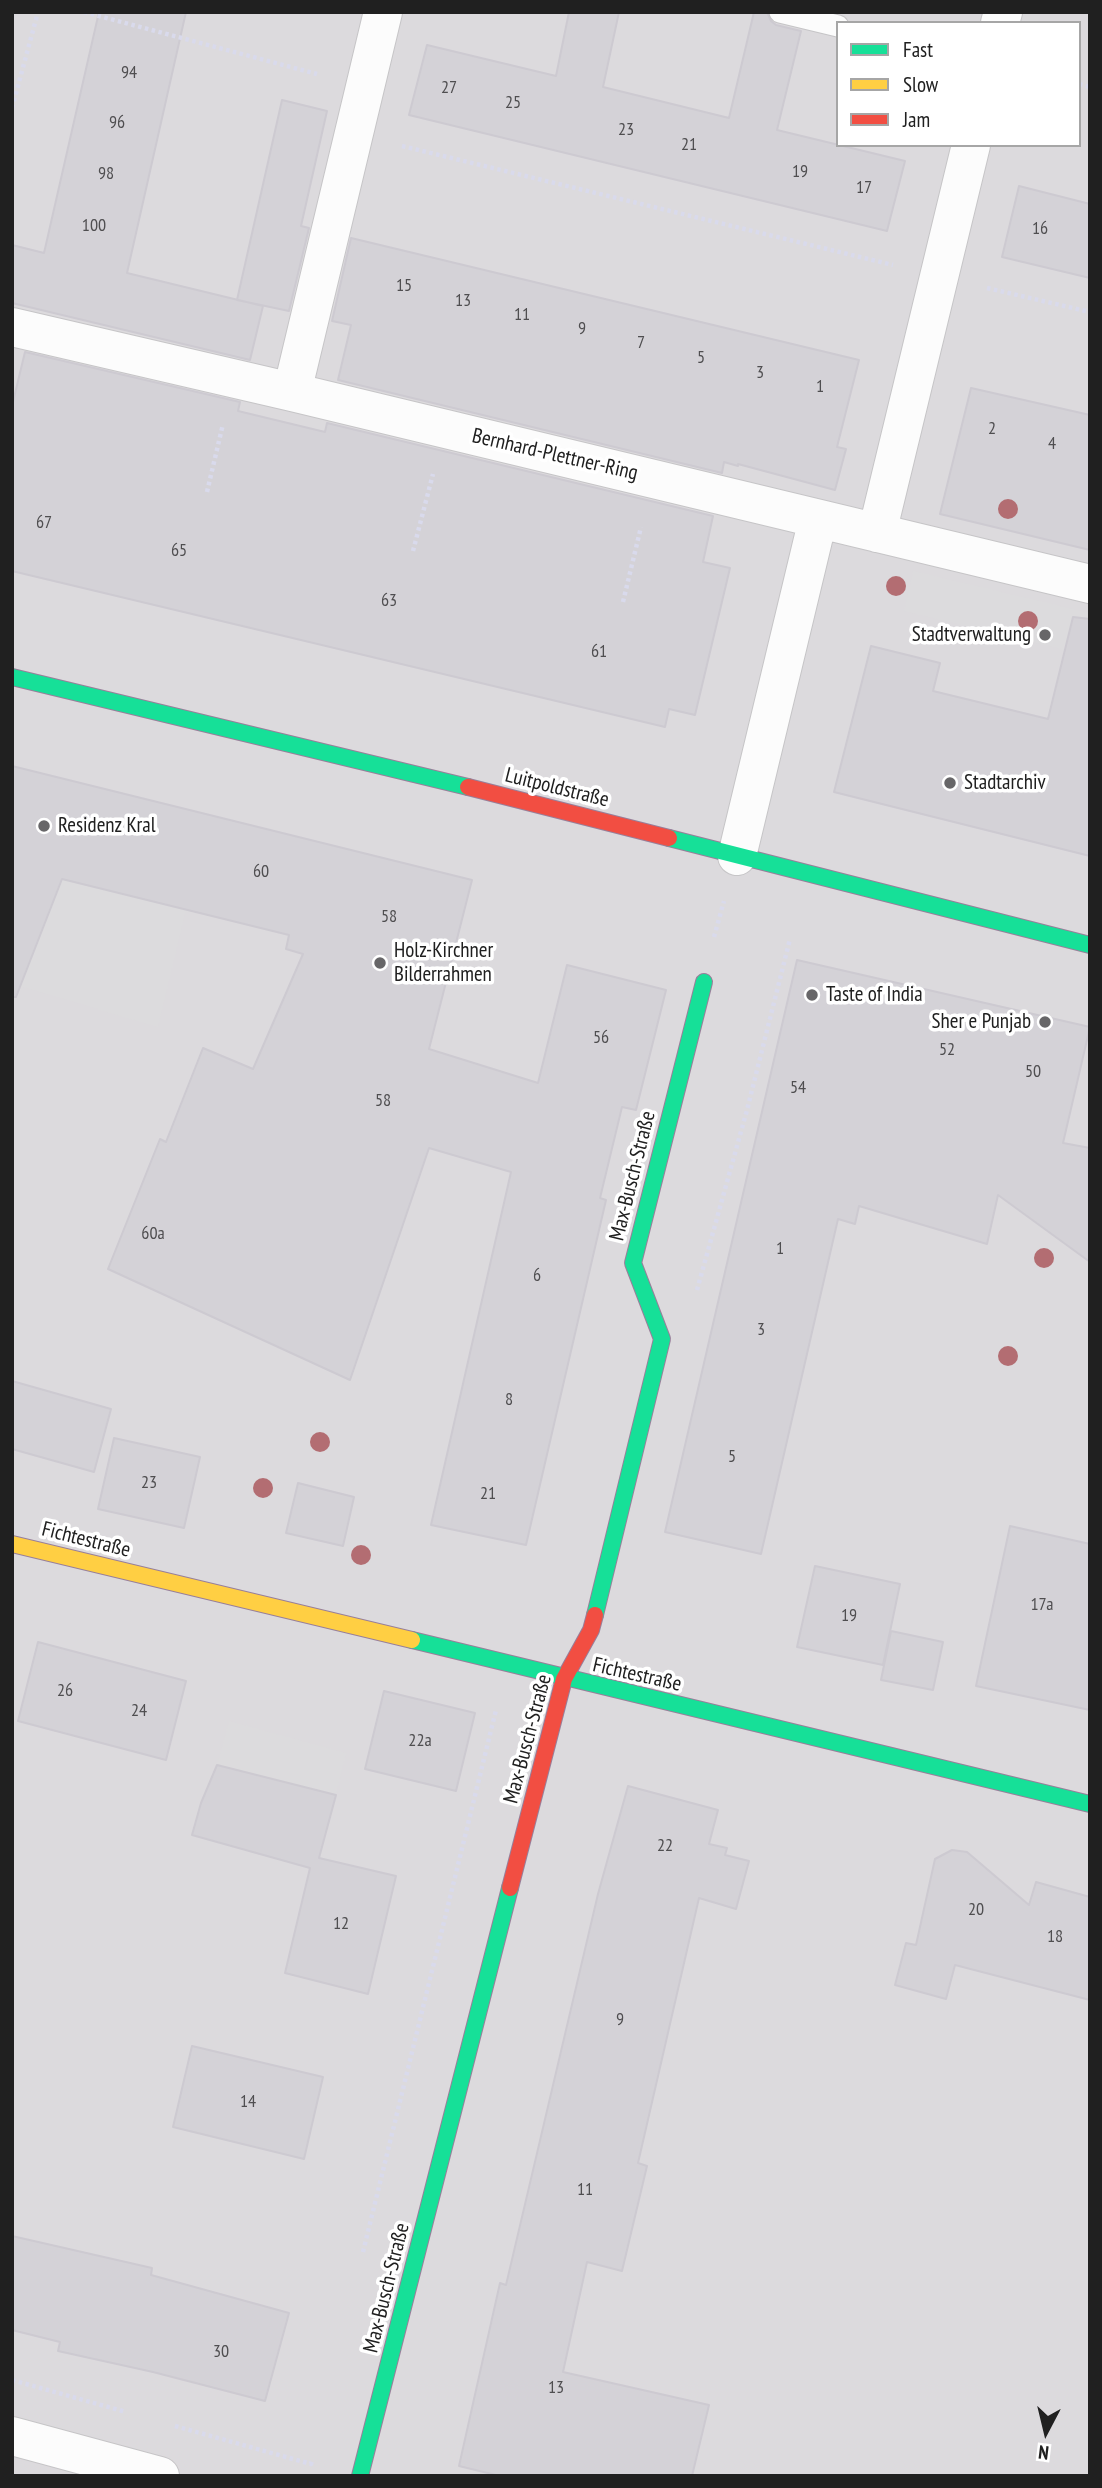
<!DOCTYPE html>
<html>
<head>
<meta charset="utf-8">
<style>
	body { margin:0 }
	#map { position:relative; width:1102px; height:2488px; overflow:hidden; background:#ece9ee; font-family:"PT Sans Narrow",sans-serif }
	canvas { display:block }
	.frame { position:absolute; inset:0; border:14px solid #202020; pointer-events:none }
	.legend { position:absolute; left:836px; top:21px; width:245px; height:126px; box-sizing:border-box; background:#fff; border:2px solid #a6a6a6; margin:0; padding:9px 12px; list-style:none; font-size:21px; color:#202020 }
	.legend li { display:flex; align-items:center; gap:14px; height:35px }
	.legend b { width:35px; border:2px solid #a6a6a6 }
	.north { position:absolute; left:1011px; top:2397px; width:70px; height:70px; -webkit-text-stroke:5px #fff; paint-order:stroke; rotate:187deg; font-size:19px; font-weight:700; line-height:28px; text-align:center; color:#202020 }
	.north::after { content:''; display:block; margin:auto; width:24px; height:32px; background:#202020; clip-path:polygon(50% 0,100% 100%,50% 72%,0 100%) }
</style>
</head>
<body>
<div id="map">
<canvas width="1102" height="2488"></canvas>
<div class="frame"></div>
<ul class="legend">
<li><b style="height:9px;background:#16e098"></b>Fast</li>
<li><b style="height:9px;background:#ffcf43"></b>Slow</li>
<li><b style="height:9px;background:#f24e42"></b>Jam</li>
</ul>
<div class="north">N</div>
</div>
<script>
const ctx = document.querySelector('canvas').getContext('2d');
ctx.lineJoin = 'round';
function fill(path, color) {
  ctx.fillStyle = color;
  ctx.fill(path, 'evenodd');
}
function trace(path, color, width, dash) {
  ctx.strokeStyle = color;
  ctx.lineWidth = width;
  ctx.lineCap = dash ? 'butt' : 'round';
  ctx.setLineDash(dash || []);
  ctx.stroke(path);
}
function write(font, color, halo, rows, align = 'center') {
  ctx.font = font + ' "PT Sans Narrow",sans-serif';
  ctx.lineWidth = 7;
  ctx.setLineDash([]);
  ctx.textBaseline = 'middle';
  ctx.strokeStyle = halo;
  ctx.fillStyle = color;
  for (const [text, x, y, turn = 0] of rows) {
    ctx.save();
    ctx.translate(x, y);
    ctx.rotate((+turn || 0) * Math.PI / 180);
    ctx.textAlign = isNaN(turn) ? turn : align;
    if (halo) ctx.strokeText(text, 0, 0);
    ctx.fillText(text, 0, 0);
    ctx.restore();
  }
}
fill(new Path2D(`
	M12 12H1090V2476H12ZM838 23H1079V145H838Z`), '#dcdadd');
fill(new Path2D(`
	M1019 12H1041L1038 23H1016Z
	M913 571 1090 613V656L904 611Z
	M62 879 186 910 158 1027 20 986Z
	M229 1721 346 1753 336 1795 217 1765Z`), '#dcdbdd');
const building = new Path2D(`
	M99 12H186L127 273 263 306 250 360 12 303V245L44 253Z
	M569 12H619L603 87 729 118 754 12H767L771 21 776 25 801 31 777 130 905 161 887 231 409 115 427 45 556 76Z
	M282 100 327 111 301 226 309 228 289 311 237 300Z
	M1019 186 1090 204V278L1002 257Z
	M351 238 859 360 837 447 846 449 835 490 738 464V466L724 462 722 473 338 380 351 325 332 321Z
	M25 352 240 402 238 411 325 432 327 423 713 516 703 562 730 568 695 715 669 709 665 727 12 571V406Z
	M971 388 1090 415V550L940 514Z
	M1073 617 1090 619V856L834 792 871 646 940 663 933 691 1048 719Z
	M12 766 472 880 429 1049 538 1083 567 965 666 990 636 1110 622 1107 600 1198 606 1200 526 1545 431 1525 511 1172 429 1148 350 1380 108 1269 160 1139 166 1142 203 1048 253 1069 303 954 286 949 289 935 62 879 16 997H12Z
	M797 960 1090 1027 1063 1143 1090 1148V1262L998 1195 987 1244 859 1206 855 1224 838 1219 761 1554 665 1532Z
	M12 1381 111 1409 94 1472 12 1449Z
	M114 1438 200 1457 184 1528 98 1509Z
	M298 1483 354 1497 343 1546 286 1533Z
	M1010 1526 1090 1544V1710L976 1686Z
	M815 1566 900 1584 883 1665 797 1647Z
	M891 1631 943 1642 933 1690 881 1680Z
	M38 1642 186 1681 166 1760 18 1721Z
	M384 1691 475 1713 456 1791 365 1769Z
	M217 1765 336 1795 319 1858 396 1876 368 1994 285 1973 310 1868 192 1835 201 1803Z
	M628 1786 718 1810 709 1844 727 1848 725 1855 749 1861 736 1909 699 1898 638 2163 647 2166 622 2271 587 2262 563 2372 709 2405 692 2476H500L459 2466 500 2283 506 2285 598 1894Z
	M952 1850 967 1852 1029 1905 1036 1882 1090 1897V2000L955 1965 946 1999 895 1985 906 1943 916 1945 935 1859Z
	M192 2046 323 2077 304 2159 173 2127Z
	M12 2236 152 2268 151 2275 289 2313 265 2401 153 2372 58 2351 60 2342 12 2330Z`);
fill(building, '#d4d2d7');
trace(building, '#cdcad1', 2);
const lane = new Path2D(`
	M780 12 838 26`);
const street = new Path2D(`
	M1000 23 1003 12
	M12 327 292 392 1090 584
	M292 392 383 12
	M877 533 971 145
	M737 856 818 519
	M12 2436 160 2476`);
const fast = new Path2D(`
	M12 677 468 787
	M669 838 1090 945
	M595 1615 662 1339 633 1263 704 982
	M412 1640 1090 1804
	M360 2476 510 1888`);
const slow = new Path2D(`
	M12 1544 412 1640`);
const jam = new Path2D(`
	M468 787 669 838
	M510 1888 564 1679 591 1630 595 1615`);
trace(lane, '#c6c5c7', 23);
trace(street, '#c6c5c7', 40);
trace(fast, '#987f9a', 18);
trace(slow, '#987f9a', 18);
trace(jam, '#987f9a', 18);
trace(new Path2D(`
	M84 12 317 74
	M1079 84 1090 87
	M12 108 38 12
	M402 146 893 265
	M987 288 1090 312
	M207 492 223 424
	M413 551 433 474
	M623 602 641 527
	M714 937 724 901
	M697 1290 747 1110 790 939
	M363 2252 496 1710
	M12 2380 126 2412
	M175 2426 311 2464 312 2461`), '#d9daec', 4.5, [3.5, 3.5]);
trace(lane, '#fcfcfc', 21);
trace(street, '#fcfcfc', 38);
trace(fast, '#16e098', 16);
trace(slow, '#ffcf43', 16);
trace(jam, '#f24e42', 16);
ctx.fillStyle = '#b36d72';
for (const [x, y] of [
	[1008,509],
	[896,586],
	[1028,621],
	[1044,1258],
	[1008,1356],
	[320,1442],
	[263,1488],
	[361,1555]
]) {
  ctx.beginPath();
  ctx.arc(x, y, 10, 0, 2 * Math.PI);
  ctx.fill();
}
for (const [x, y, r, color] of [
	[1045,635,7,"#676668"],
	[950,783,7,"#676668"],
	[44,826,7,"#676668"],
	[380,963,7,"#676668"],
	[812,995,7,"#676668"],
	[1045,1022,7,"#676668"]
]) {
  const dot = new Path2D();
  dot.arc(x, y, r, 0, 2 * Math.PI);
  ctx.fillStyle = color;
  ctx.fill(dot);
  trace(dot, '#fff', 2.5);
}
write('18px', '#4f4e50', null, [
	["94",129,73],
	["27",449,88],
	["25",513,103],
	["96",117,123],
	["23",626,130],
	["21",689,145],
	["19",800,172],
	["98",106,174],
	["17",864,188],
	["100",94,226],
	["16",1040,229],
	["15",404,286],
	["13",463,301],
	["11",522,315],
	["9",582,329],
	["7",641,343],
	["5",701,358],
	["3",760,373],
	["1",820,387],
	["2",992,429],
	["4",1052,444],
	["67",44,523],
	["65",179,551],
	["63",389,601],
	["61",599,652],
	["60",261,872],
	["58",389,917],
	["56",601,1038],
	["52",947,1050],
	["50",1033,1072],
	["54",798,1088],
	["58",383,1101],
	["60a",153,1234],
	["1",780,1249],
	["6",537,1276],
	["3",761,1330],
	["8",509,1400],
	["5",732,1457],
	["23",149,1483],
	["21",488,1494],
	["17a",1042,1605],
	["19",849,1616],
	["26",65,1691],
	["24",139,1711],
	["22a",420,1741],
	["22",665,1846],
	["20",976,1910],
	["12",341,1924],
	["18",1055,1937],
	["9",620,2020],
	["14",248,2102],
	["11",585,2190],
	["30",221,2352],
	["13",556,2388]
]);
write('21px', '#202020', '#fff', [
	["Bernhard-Plettner-Ring",555,455,13],
	["Luitpoldstraße",557,788,14],
	["Max-Busch-Straße",633,1176,-76],
	["Fichtestraße",86,1540,14],
	["Fichtestraße",637,1675,13],
	["Max-Busch-Straße",528,1739,-75],
	["Max-Busch-Straße",387,2288,-76]
]);
write('21px', '#202020', '#fff', [
	["Stadtverwaltung",1031,635,"right"],
	["Stadtarchiv",964,783],
	["Residenz Kral",58,826],
	["Holz-Kirchner",394,951],
	["Bilderrahmen",394,975],
	["Taste of India",826,995],
	["Sher e Punjab",1031,1022,"right"]
], 'left');
</script>
</body>
</html>
